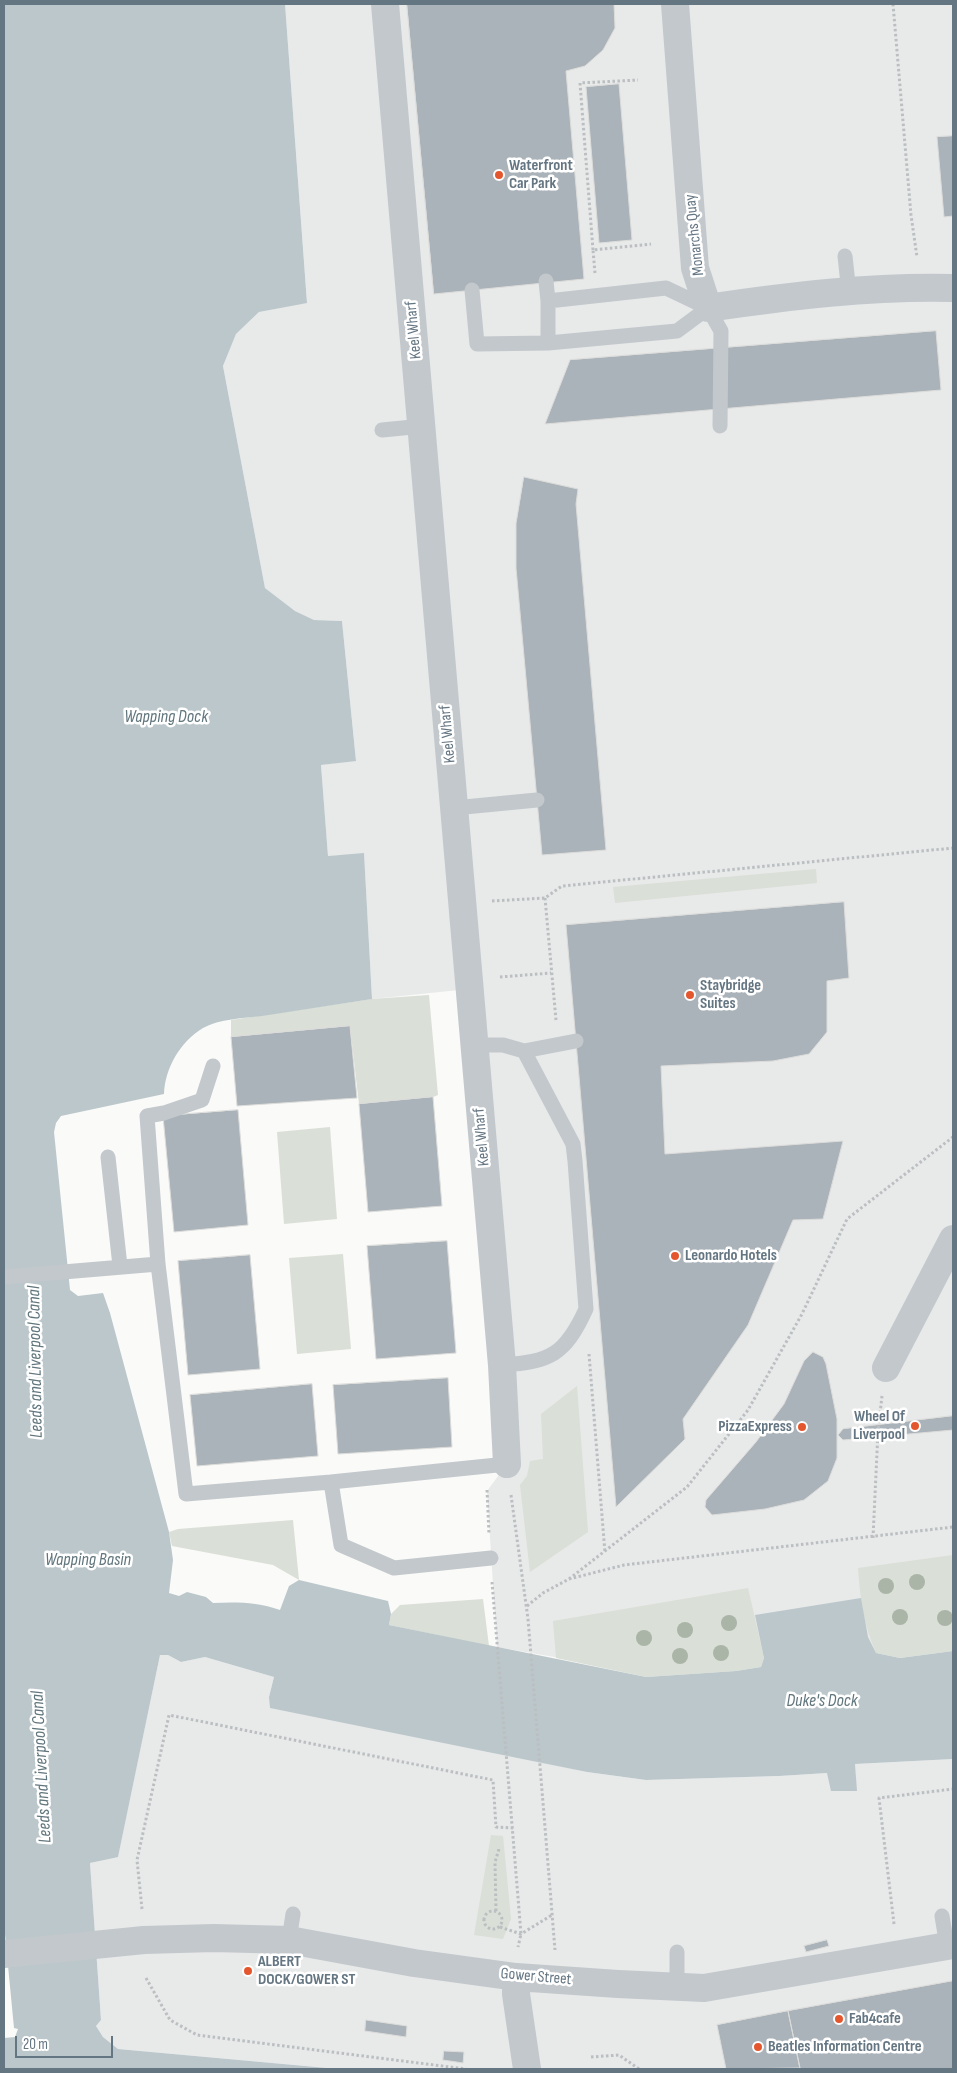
<!DOCTYPE html>
<html>
<head>
<meta charset="utf-8">
<style>
	body { margin:0 }
	#map { position:relative; width:957px; height:2073px; overflow:hidden; background:#fafaf8; font-family:"Sofia Sans Condensed",sans-serif }
	canvas { display:block }
	.frame { position:absolute; inset:0; border:5px solid #657683; pointer-events:none }
	.scale { position:absolute; left:15px; top:2036px; width:98px; height:22px; box-sizing:border-box; border:2px solid #657683; border-top:0; padding-left:6px; font-size:15px; line-height:18px; white-space:nowrap; color:#657683; -webkit-text-stroke:4px #fff; paint-order:stroke }
</style>
</head>
<body>
<div id="map">
<canvas width="957" height="2073"></canvas>
<div class="frame"></div>
<div class="scale">20 m</div>
</div>
<script>
const ctx = document.querySelector('canvas').getContext('2d');
ctx.lineJoin = 'round';
function fill(path, color) {
  ctx.fillStyle = color;
  ctx.fill(path, 'evenodd');
}
function trace(path, color, width, dash) {
  ctx.strokeStyle = color;
  ctx.lineWidth = width;
  ctx.lineCap = dash ? 'butt' : 'round';
  ctx.setLineDash(dash || []);
  ctx.stroke(path);
}
function write(font, color, halo, rows, align = 'center') {
  ctx.font = font + ' "Sofia Sans Condensed",sans-serif';
  ctx.lineWidth = 5;
  ctx.setLineDash([]);
  ctx.textBaseline = 'middle';
  ctx.strokeStyle = halo;
  ctx.fillStyle = color;
  for (const [text, x, y, turn = 0] of rows) {
    ctx.save();
    ctx.translate(x, y);
    ctx.rotate((+turn || 0) * Math.PI / 180);
    ctx.textAlign = isNaN(turn) ? turn : align;
    if (halo) ctx.strokeText(text, 0, 0);
    ctx.fillText(text, 0, 0);
    ctx.restore();
  }
}
fill(new Path2D(`
	M285 4H953V1651L577 1661 497 1647 487 1491 507 1464 469 989 372 999 364 854 328 856 321 765 356 760 342 621 314 620 295 611 265 588 223 366 236 334 259 312 307 302Z
	M160 1655H168L181 1662 205 1657 274 1677 269 1697 438 1740 587 1772 646 1780 779 1776 827 1773 856 1791 855 1764 953 1759V2069H338L118 2049 103 2037 96 2026 101 2020 90 1863 118 1856Z`), '#e8e9e9');
fill(new Path2D(`
	M816 869 817 883 615 903 613 887Z
	M429 995 438 1095 433 1097 359 1104 350 1026 231 1037V1020L371 999Z
	M330 1127 337 1219 284 1224 277 1132Z
	M343 1254 351 1349 297 1354 289 1258Z
	M577 1386 588 1532 530 1572 520 1485 527 1476 530 1461 543 1459 541 1414Z
	M293 1520 299 1580 273 1565 172 1546 169 1532 178 1529Z
	M953 1555V1651L900 1658 876 1653C864 1626 860 1598 858 1568Z
	M748 1588 764 1658 761 1667 736 1671 646 1677 556 1658 553 1621Z
	M483 1599 489 1646 389 1625 391 1614 400 1605Z
	M491 1835 503 1836 511 1919 503 1939 474 1935Z`), '#dadfd7');
fill(new Path2D(`
	M4 4H285L307 303 259 312 236 334 223 366 265 588 295 611 314 620 342 621 356 761 321 765 328 856 364 853 372 999C335 1005 299 1010 262 1016 244 1018 219 1019 203 1028 180 1042 165 1068 164 1094L61 1116 56 1123 54 1132 70 1290 78 1296 103 1293 110 1313 169 1532 173 1560 169 1593 179 1596 187 1592 206 1597 213 1603C237 1602 257 1602 280 1610L289 1586 299 1580 388 1601 391 1614 389 1625 646 1677 736 1671 761 1667 764 1658 755 1615 861 1598 868 1637 876 1653 900 1658 953 1651V1759L855 1764 857 1791H831L827 1773 779 1776 646 1780 587 1772 270 1708 269 1697 274 1677 205 1657 181 1662 168 1655H160L118 1857 90 1863 101 2020 96 2026 103 2037 118 2049 338 2069H4V2038L15 2037 18 2029 14 2028 4 1924Z`), '#bbc7cb');
const building = new Path2D(`
	M407 4H614L615 28 603 50 585 66 566 71 584 279 434 294Z
	M619 84 632 240 599 243 586 87Z
	M953 136V216L944 217 937 137Z
	M936 331 941 390 545 424 570 360Z
	M524 477 578 489 576 504 606 850 542 855 516 568V524Z
	M844 902 849 978 827 981V1032L809 1054 773 1061 661 1066 665 1154 843 1141 823 1219 793 1220 748 1325 683 1419 685 1439 616 1507 566 925Z
	M350 1026 357 1098 237 1106 231 1037Z
	M433 1097 442 1206 368 1212 359 1104Z
	M238 1110 248 1225 174 1232 163 1116Z
	M447 1241 456 1353 376 1359 367 1246Z
	M250 1255 260 1369 188 1375 178 1261Z
	M813 1352 823 1357 826 1364 837 1419V1458L828 1481 804 1500 765 1509 712 1515 705 1507 706 1500 756 1442 784 1404 804 1361Z
	M448 1378 452 1447 338 1454 333 1385Z
	M312 1384 318 1456 197 1466 190 1395Z
	M953 1416V1430L843 1440 838 1435 843 1429Z
	M827 1940 829 1946 806 1952 804 1946Z
	M313 1978 336 1980 335 1987 312 1985Z
	M953 1981V2069H800L788 2011Z
	M788 2011 800 2068 726 2069 717 2025Z
	M366 2020 407 2026 406 2037 365 2031Z
	M444 2051 464 2052 463 2063 443 2060Z`);
fill(building, '#aab3b9');
trace(building, '#dcdcda', 1);
trace(new Path2D(`
	M893 4 911 215 917 257
	M593 250 580 83 638 80
	M595 273 593 250 651 244
	M545 898 556 1020
	M492 901 545 898 562 886 953 848
	M500 977 551 973
	M589 1354 605 1553
	M487 1490 489 1534
	M511 1495 528 1619 555 1950
	M873 1538 878 1431 882 1396
	M569 1579 687 1487 748 1410 802 1314 847 1219 953 1137
	M492 1582 521 1934 518 1947
	M527 1606 543 1593 569 1579 624 1565 953 1527
	M142 1909 137 1860 169 1715 493 1780 496 1827 513 1828
	M484 1920a9 9 0 1 1 18 0a9 9 0 1 1-18 0Z
	M496 1911 495 1862 499 1849
	M894 1924 879 1798 953 1789
	M500 1927 521 1934 552 1915
	M146 1978 170 2020 197 2035 466 2069
	M591 2057 619 2055 639 2069`), '#bbbfc2', 3, [2.5, 2.5]);
trace(new Path2D(`
	M845 256 849 293
	M546 281 548 301 666 288 708 308 721 331 720 426
	M472 290 477 344 548 343 677 331 708 308
	M548 343V301
	M382 430 423 426
	M454 808 537 800
	M475 1045H503L524 1051 573 1144 575 1161 586 1309C565 1355 550 1362 502 1365
	M524 1051 576 1041
	M213 1066 202 1100 164 1113 147 1116 158 1264 186 1494 331 1482 341 1545 394 1568 491 1558
	M108 1157 120 1266
	M4 1277 158 1264
	M331 1482 507 1464
	M942 1916 947 1946
	M289 1940 293 1914
	M677 1952V1987`), '#c3c8cc', 15);
trace(new Path2D(`
	M385 4 502 1365 507 1464
	M675 4 695 268 708 308C788 296 872 286 953 288
	M886 1368 953 1239
	M4 1954 144 1940 214 1938 289 1940 414 1963 516 1977 618 1984 704 1988 953 1945
	M516 1977V1994L527 2069`), '#c3c8cc', 28);
ctx.fillStyle = '#aab4a7';
for (const [x, y] of [
	[917,1582],
	[886,1586],
	[900,1617],
	[945,1618],
	[729,1623],
	[685,1630],
	[644,1638],
	[721,1653],
	[680,1656]
]) {
  ctx.beginPath();
  ctx.arc(x, y, 8, 0, 2 * Math.PI);
  ctx.fill();
}
for (const [x, y, r, color] of [
	[499,175,5,"#e4572e"],
	[690,995,5,"#e4572e"],
	[675,1256,5,"#e4572e"],
	[915,1426,5,"#e4572e"],
	[802,1427,5,"#e4572e"],
	[248,1971,5,"#e4572e"],
	[839,2019,5,"#e4572e"],
	[758,2047,5,"#e4572e"]
]) {
  const dot = new Path2D();
  dot.arc(x, y, r, 0, 2 * Math.PI);
  ctx.fillStyle = color;
  ctx.fill(dot);
  trace(dot, '#fff', 2);
}
write('bold 16px', '#657683', '#fff', [
	["Waterfront",509,166],
	["Car Park",509,184],
	["Staybridge",700,986],
	["Suites",700,1004],
	["Leonardo Hotels",685,1256],
	["Wheel Of",905,1417,"right"],
	["Liverpool",905,1435,"right"],
	["PizzaExpress",792,1427,"right"],
	["ALBERT",258,1962],
	["DOCK/GOWER ST",258,1980],
	["Fab4cafe",849,2019],
	["Beatles Information Centre",768,2047]
], 'left');
write('16px', '#657683', '#fff', [
	["Monarchs Quay",695,235,-96],
	["Keel Wharf",414,330,-95],
	["Keel Wharf",448,734,-95],
	["Keel Wharf",482,1137,-95],
	["Gower Street",536,1977,5]
]);
write('italic 18px', '#60757c', '#fff', [
	["Wapping Dock",166,717],
	["Leeds and Liverpool Canal",36,1362,-91],
	["Wapping Basin",88,1560],
	["Duke's Dock",822,1701],
	["Leeds and Liverpool Canal",42,1767,-93]
]);
</script>
</body>
</html>
